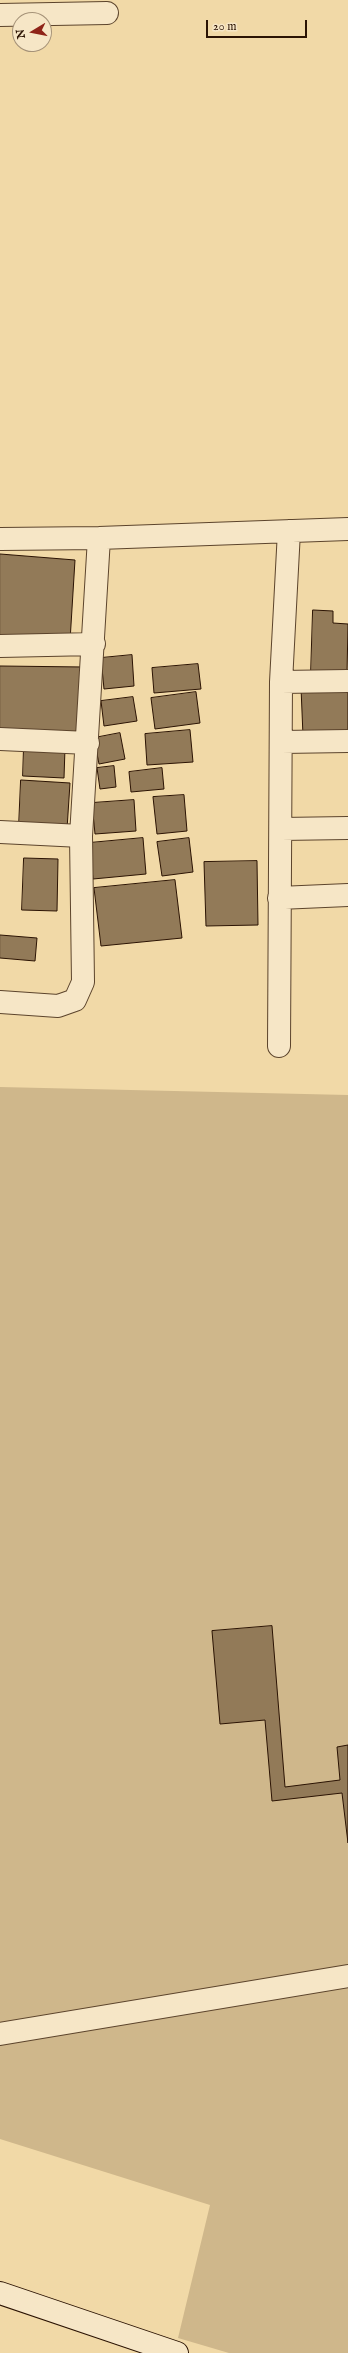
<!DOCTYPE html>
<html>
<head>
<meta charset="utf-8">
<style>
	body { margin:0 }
	#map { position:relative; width:348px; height:2353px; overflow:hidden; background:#f1d9a7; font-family:"IM FELL English",serif }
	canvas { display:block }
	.north { position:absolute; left:12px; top:12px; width:40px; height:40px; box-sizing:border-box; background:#f6e6c6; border:1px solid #a59278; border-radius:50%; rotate:260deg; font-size:11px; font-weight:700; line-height:16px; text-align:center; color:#2b1303 }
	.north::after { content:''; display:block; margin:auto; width:14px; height:18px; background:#8f2418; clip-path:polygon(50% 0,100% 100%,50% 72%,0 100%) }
	.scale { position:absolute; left:206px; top:20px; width:101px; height:18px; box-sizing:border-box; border:2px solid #2b1303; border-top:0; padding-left:5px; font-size:12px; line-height:14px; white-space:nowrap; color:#2b1303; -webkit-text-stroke:3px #f6e6c6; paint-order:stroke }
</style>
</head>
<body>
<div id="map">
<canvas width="348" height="2353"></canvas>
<div class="north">N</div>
<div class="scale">20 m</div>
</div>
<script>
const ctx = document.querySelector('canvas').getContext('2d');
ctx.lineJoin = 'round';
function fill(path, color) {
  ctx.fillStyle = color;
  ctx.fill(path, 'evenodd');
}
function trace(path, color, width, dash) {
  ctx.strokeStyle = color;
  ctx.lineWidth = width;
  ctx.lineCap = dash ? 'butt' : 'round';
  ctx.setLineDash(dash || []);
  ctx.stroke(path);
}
fill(new Path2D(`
	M0 1087 348 1095V2353H229L178 2338 210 2205 0 2139Z`), '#cfb78b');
const building = new Path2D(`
	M0 554 75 560 70 641 0 637Z
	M313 610 333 611V623L348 624 347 674 311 673Z
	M132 655 134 686 104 689 101 658Z
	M198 664 201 689 154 693 152 668Z
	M0 666 84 667 83 733 0 732Z
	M348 686V734L303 736 301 687Z
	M196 692 200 723 155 729 151 698Z
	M133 697 137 721 104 726 101 701Z
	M190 730 193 762 147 765 145 734Z
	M120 733 125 759 99 764 94 738Z
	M24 746 65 748 64 778 23 776Z
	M114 766 116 787 100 789 97 768Z
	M162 768 164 789 131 792 129 772Z
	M21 780 70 783 67 829 19 826Z
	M184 795 187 831 157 834 153 797Z
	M134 800 136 831 95 834 92 803Z
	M143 838 146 874 93 879 89 843Z
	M189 838 193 872 162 876 157 842Z
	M24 858 58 859 57 911 22 910Z
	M257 861 258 925 206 926 204 862Z
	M175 880 182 938 101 946 94 888Z
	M0 935 37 938 35 961 0 958Z
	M272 1626 285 1787 340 1780 337 1747 348 1745V1843L342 1793 272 1801 265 1720 220 1724 212 1631Z`);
fill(building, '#927a58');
trace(building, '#2b1303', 1);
const street = new Path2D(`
	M0 15 107 13
	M0 539 99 538 348 529
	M0 646 94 644
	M281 682 348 681
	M0 739 88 743
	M282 742 348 741
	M281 829 348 828
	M0 832 81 836
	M279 898 348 895
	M0 1002 58 1006 75 1000 83 982 81 836 99 538
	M279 1046 281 682 289 531
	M0 2034 348 1976`);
const secondary = new Path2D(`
	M0 2293 177 2353`);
trace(street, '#5c442c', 24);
trace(secondary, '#2b1303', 24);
trace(street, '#f6e6c6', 22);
trace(secondary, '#f6e6c6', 22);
</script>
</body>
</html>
